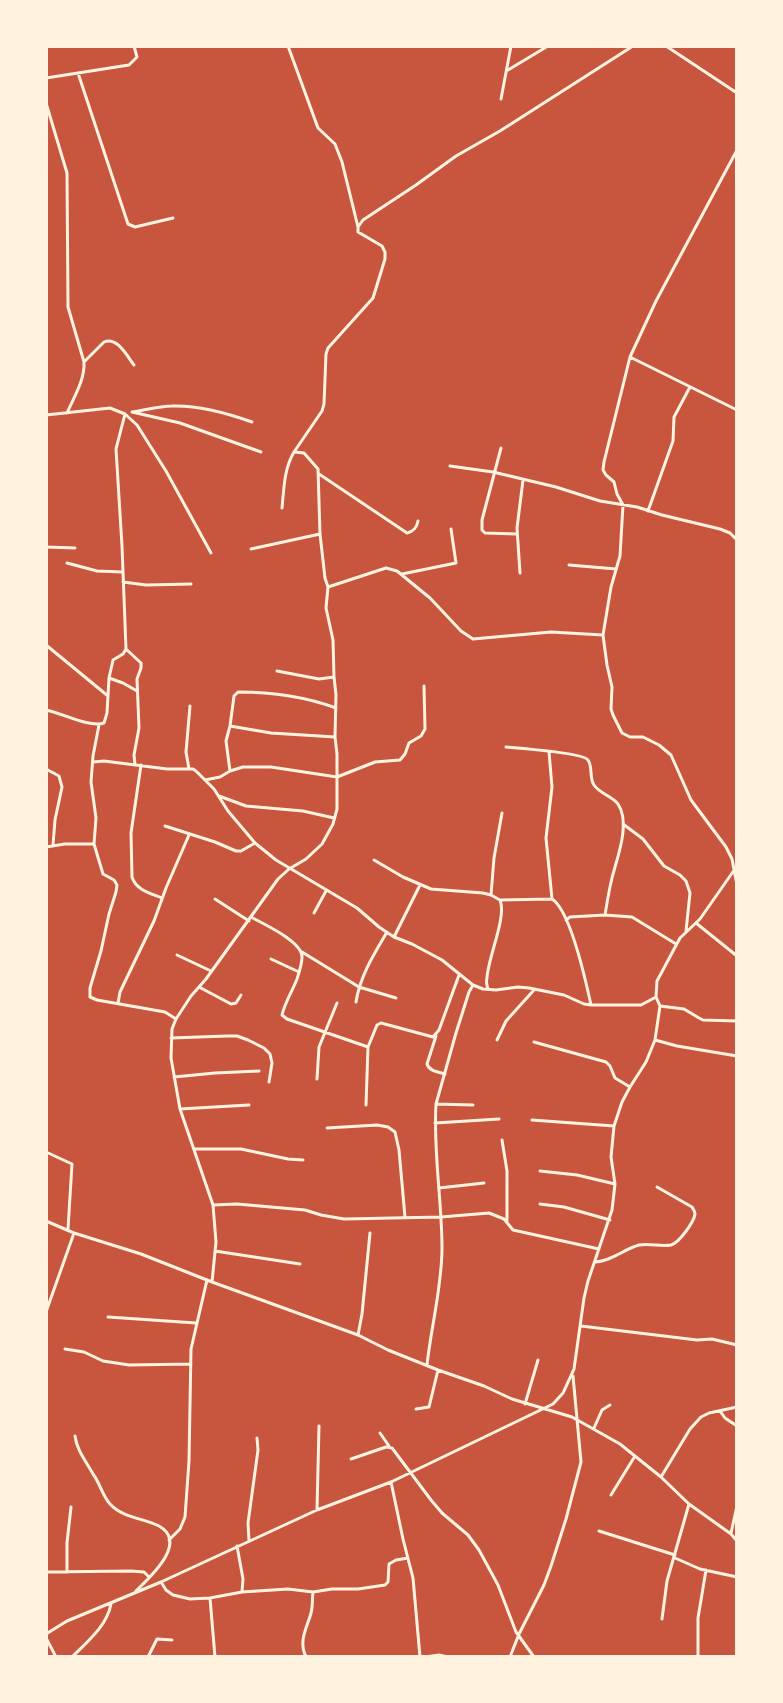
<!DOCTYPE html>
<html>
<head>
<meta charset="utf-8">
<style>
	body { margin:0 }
	#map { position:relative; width:783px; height:1703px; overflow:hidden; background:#c8553d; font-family:"Asap Condensed",sans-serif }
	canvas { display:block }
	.frame { position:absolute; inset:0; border:48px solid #fff3e0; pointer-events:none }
</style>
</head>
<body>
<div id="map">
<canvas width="783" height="1703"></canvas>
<div class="frame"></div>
</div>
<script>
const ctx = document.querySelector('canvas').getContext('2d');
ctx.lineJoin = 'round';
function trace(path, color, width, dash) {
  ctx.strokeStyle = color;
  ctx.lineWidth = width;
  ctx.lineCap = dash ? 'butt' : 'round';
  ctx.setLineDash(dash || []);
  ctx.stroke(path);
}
trace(new Path2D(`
	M288 46 318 128 335 144 342 162 358 227
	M666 46 737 93
	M508 70 548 46
	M78 73 128 224 135 227 173 218
	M46 78 129 65 137 57 134 46
	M501 99 511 46
	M46 103 67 173 68 307 84 362C85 380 74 397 67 413
	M737 150 656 301 630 357 737 410
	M630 357 604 462 603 470 606 475 614 482 617 494 623 505 620 556 611 587 603 635 607 665 612 687 611 709 613 715 622 733 630 737H643L659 745 671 755 691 800 726 847 732 859 737 885
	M84 362 104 342C117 336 127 356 134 365
	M132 412 180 423 261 452
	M133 412C146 410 159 406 172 406 200 405 227 413 252 422
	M125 414 137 425 166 471 211 553
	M46 415 110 408 125 414 116 449 122 546 126 649 141 663V668L137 679 139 728 134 755 135 765
	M501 448 482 520V530L485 533 517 534
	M450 466 493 472 556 487 600 501 637 507 662 515 720 529 730 533 737 540
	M319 474 407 533C413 532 417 527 418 521
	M282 508C284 488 284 469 294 452
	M648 511 673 441 674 417 690 387
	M46 547 75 548
	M251 549 320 534
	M67 563 97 571 122 572
	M569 565 616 569
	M520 573 517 528 523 480
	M402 574 456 563 451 529
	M123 582 146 585 191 584
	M328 587 386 568 397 571 430 598 461 631 473 639 551 632 603 635
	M46 645 108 696
	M277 671 319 679 334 677
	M109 678 123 683 137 691
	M46 710C62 713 89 728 104 723L107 713 109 678 113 660 123 654 126 649
	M99 725 93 756 91 782 96 818 94 844 103 874 114 880 117 885 116 892 109 914 101 951 90 988V997L97 1000 165 1012 176 1019
	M230 726 234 696 238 692C270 692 306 697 336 708
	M506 747C518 748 584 753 588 760 593 767 589 778 594 785 600 794 612 796 618 804 631 823 617 858 612 878 609 890 607 903 605 915
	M549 752 552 787 546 838 552 899
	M93 762 104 761 167 769H193L196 771 214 789 228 811 255 843 276 860 357 908 379 927 394 937 412 944 442 960 473 985 483 989 496 990 518 987 529 988 564 995 584 1004 591 1005H641L656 997
	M141 765 131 833 132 877C136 890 150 893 162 898
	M46 769 59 776 62 787 55 820 53 845
	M189 769 186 752 190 706
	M230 771 226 741 230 726 271 733 335 737
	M205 780 220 777 230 771 243 767H271L337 777 375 762 400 760 405 754 409 743 421 736 425 729 424 686
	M219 796 246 806 303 811 334 818
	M502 813 494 858 491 895 500 900 552 899C571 911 586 982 591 1005
	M623 824 643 839 664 866 680 875 686 881 690 893 686 931
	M165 826 215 842 236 851H241L255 843
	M46 847 65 844H94
	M374 860 403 877 431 889 483 893 491 895
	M215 899 249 921
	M314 913 326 891
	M251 917C263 924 302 941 302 957 302 963 299 973 297 979 292 992 285 1002 282 1015L287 1019 368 1047
	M566 920 570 917 605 915 632 917 676 944
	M696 923 737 956
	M394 937 420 885
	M302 952 359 987 396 998
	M177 955 211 971
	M271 959 299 972
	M473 985 469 992 456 1033 436 1104 473 1105
	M199 987 231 1004 236 1003 241 995
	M488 989C487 986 486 981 487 978 488 957 507 917 500 900
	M356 1002C360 976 374 954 387 932
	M118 1003 120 992 154 921 166 888 189 835
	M660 1006 684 1009 699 1018 703 1020 737 1021
	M436 1036 427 1064C429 1071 438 1072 445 1074
	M171 1038 227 1036H237L248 1040 264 1048 270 1054 272 1063 269 1082
	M497 1040 506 1021 534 990
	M655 1040 677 1046 737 1056
	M534 1042 606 1062 610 1066 615 1078 630 1087
	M174 1077 215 1073 259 1071
	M317 1079 319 1047 337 1003
	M366 1105 368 1047 377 1025 381 1023 433 1037 439 1030 459 975
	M180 1109 249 1105
	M532 1120 614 1126
	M435 1123 499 1119
	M327 1128 377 1125 388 1127 395 1132 399 1150 405 1217
	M502 1140 507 1171V1221
	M194 1149H241L288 1159 303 1160
	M46 1152 72 1164 68 1229
	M540 1171 577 1175 615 1184
	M439 1188 484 1183
	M540 1204 564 1207 610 1220
	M213 1205 237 1204 305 1210 321 1215 344 1219 441 1217 489 1213 504 1219 513 1230 599 1249
	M46 1221 74 1233 141 1254 212 1282 358 1335 388 1350 438 1370 484 1386 512 1399 572 1417 620 1444 661 1477 689 1504 731 1534 737 1541
	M215 1251 300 1264
	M595 1262C612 1261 624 1249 639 1245 650 1243 661 1247 671 1245 679 1243 694 1222 695 1214 695 1211 693 1209 692 1207L657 1187
	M212 1282 216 1242 213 1205 180 1109 171 1058 172 1029 176 1019 191 996 206 979 278 879 289 869 306 859 322 844 333 824 337 809V754L335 737 336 695 334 677 333 640 326 608 328 587 325 578 320 534 318 469 304 453 294 452 322 411 324 404 326 354 328 348 373 298 385 259V252L382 246 358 232V227L363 220 416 185 456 156 500 131 633 46
	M46 1312 74 1233
	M108 1317 196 1323
	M581 1326 697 1340 712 1339 737 1345
	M358 1335 362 1314 370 1233
	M65 1349 84 1352 103 1361 129 1365 191 1364
	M427 1365C431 1327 442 1287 442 1248 442 1200 433 1152 436 1104
	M525 1404 538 1360
	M416 1409 429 1407 438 1370
	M720 1411 725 1418 737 1426
	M594 1428 602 1410 610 1405
	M380 1433 389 1446
	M75 1436C77 1451 86 1461 93 1474 100 1483 102 1495 110 1504 123 1518 143 1518 159 1526 189 1543 149 1578 136 1591
	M351 1459 386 1447 392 1448 431 1500 442 1513 468 1535 479 1550 498 1585 516 1632 534 1657
	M661 1477 690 1429 701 1417 709 1413 737 1407
	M391 1482 403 1539 413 1578 420 1657
	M611 1495 635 1456
	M317 1510 319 1426
	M599 1531 675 1555
	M731 1533 737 1506
	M169 1540 180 1529 185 1517 189 1461 191 1349 207 1280
	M249 1540 248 1523 258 1450 257 1438
	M237 1546 243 1579 242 1592
	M675 1558 700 1569 737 1577
	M46 1572 131 1571 144 1572 149 1577
	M67 1572V1543L71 1507
	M161 1582 166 1590 173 1595 190 1599 210 1598 242 1592 288 1589 313 1592 332 1589H358L385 1585 388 1582 389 1564 396 1560 408 1558
	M210 1598 215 1657
	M662 1619 667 1581 689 1504
	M46 1634 67 1621 161 1582 317 1510 391 1482 553 1404 563 1393 574 1369 584 1298 588 1281 612 1210 615 1184 611 1157 614 1126 622 1102 630 1087 646 1062 655 1040 660 1006 656 997 657 981 680 938 700 919 737 866
	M46 1638 56 1657
	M72 1657C87 1642 107 1626 111 1604
	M148 1657 157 1639 172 1640
	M306 1657C298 1641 307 1628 311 1613 313 1606 312 1599 313 1592
	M425 1657 439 1655 448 1657
	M510 1657 519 1634 544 1585 551 1566 566 1519 581 1462 573 1376
	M698 1657V1618L706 1570`), '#fff3e0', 3);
</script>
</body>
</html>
